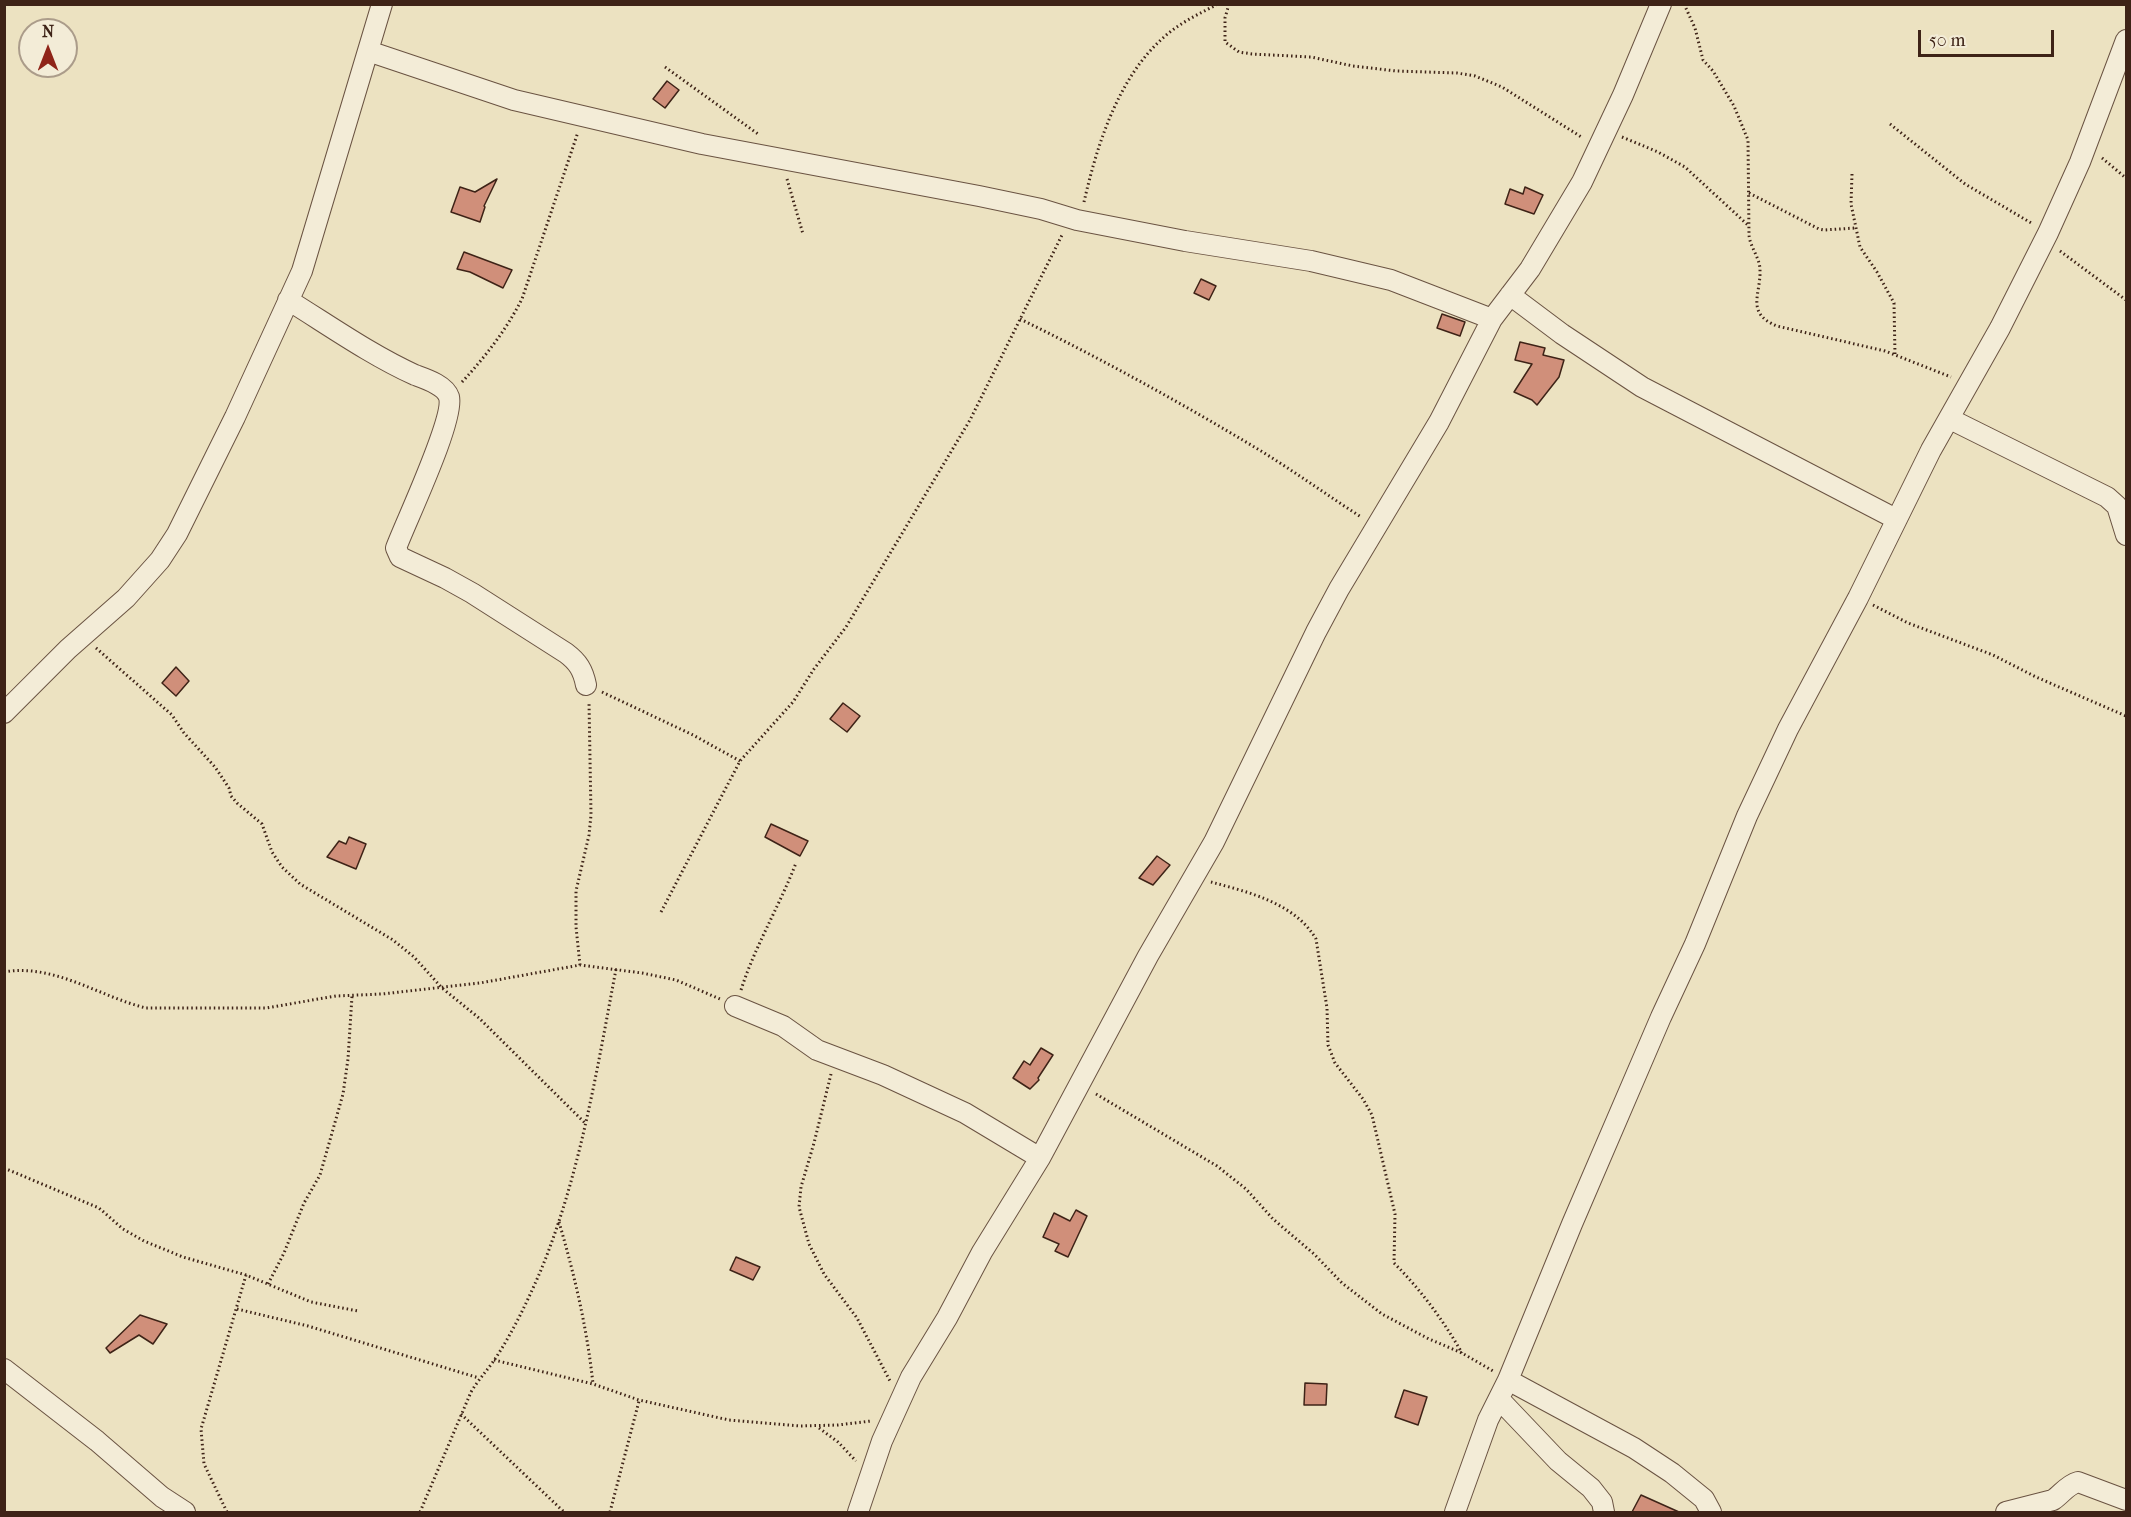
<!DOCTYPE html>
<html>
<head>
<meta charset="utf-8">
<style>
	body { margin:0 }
	#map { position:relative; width:2131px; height:1517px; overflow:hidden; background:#ece2c1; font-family:"IM FELL French Canon",serif }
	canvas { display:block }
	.frame { position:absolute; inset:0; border:6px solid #3e2317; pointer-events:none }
	.north { position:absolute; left:18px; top:18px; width:60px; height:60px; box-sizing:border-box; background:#f3ecd7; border:2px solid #ab9c8a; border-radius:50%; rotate:0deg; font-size:16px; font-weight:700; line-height:24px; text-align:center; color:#3e2317 }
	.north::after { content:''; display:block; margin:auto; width:21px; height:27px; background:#8f2418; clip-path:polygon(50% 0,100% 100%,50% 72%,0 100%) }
	.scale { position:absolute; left:1918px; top:30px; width:136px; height:27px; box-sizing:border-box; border:3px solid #3e2317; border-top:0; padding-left:8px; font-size:18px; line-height:21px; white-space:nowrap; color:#3e2317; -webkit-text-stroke:4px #f3ecd7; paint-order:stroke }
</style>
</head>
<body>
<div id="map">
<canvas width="2131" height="1517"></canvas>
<div class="frame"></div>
<div class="north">N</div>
<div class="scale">50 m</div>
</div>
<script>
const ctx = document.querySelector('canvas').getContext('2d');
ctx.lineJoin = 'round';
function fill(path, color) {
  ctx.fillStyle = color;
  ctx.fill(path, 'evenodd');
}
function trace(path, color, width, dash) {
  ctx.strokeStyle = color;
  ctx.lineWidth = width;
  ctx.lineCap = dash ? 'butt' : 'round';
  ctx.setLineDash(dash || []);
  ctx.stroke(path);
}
const building = new Path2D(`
	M667 81 679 90 665 108 653 99Z
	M497 179 484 206 485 207 480 222 451 212 460 187 475 192Z
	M1525 187 1543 195 1534 214 1505 204 1510 189 1523 194Z
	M464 252 512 270 503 288 470 272 457 269Z
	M1201 279 1216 286 1209 300 1194 293Z
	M1442 314 1465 322 1460 336 1437 328Z
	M1520 342 1545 348 1543 355 1564 360 1559 377 1537 405 1532 400 1514 392 1532 364 1515 360Z
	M176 667 189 681 176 696 162 683Z
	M843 703 860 716 847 732 830 719Z
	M771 824 808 841 800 856 765 837Z
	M349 837 366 844 356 869 327 857 339 841 346 844Z
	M1157 856 1170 865 1153 885 1139 878Z
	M1041 1048 1053 1055 1038 1078 1039 1080 1030 1089 1013 1078 1024 1061 1030 1065Z
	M1076 1210 1087 1216 1068 1257 1055 1251 1059 1244 1043 1237 1054 1213 1070 1221Z
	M736 1257 760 1267 753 1280 730 1270Z
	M140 1315 167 1324 153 1344 139 1335 110 1353 106 1348Z
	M1305 1383 1327 1384 1326 1405H1304Z
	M1404 1390 1427 1397 1418 1425 1395 1417Z
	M1641 1495 1679 1512H1632Z`);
fill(building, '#d08f7a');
trace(building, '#3e2317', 1.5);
const street = new Path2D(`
	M368 51 514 100 702 144 979 196 1041 209 1077 220 1185 241 1311 261 1391 280 1492 319
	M1510 295 1562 334 1642 387 1896 519
	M288 300C330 326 371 355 415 375 426 379 445 385 449 397 455 419 406 521 396 548L400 557 445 578 472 593 566 653C578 662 583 670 586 685
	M1950 419 2107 497 2117 506 2126 535
	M4 713 68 649 126 598 160 560 177 534 235 417 302 271 382 4
	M735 1006 783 1026 817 1050 883 1075 965 1113 1040 1158
	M4 1369 97 1441 162 1497 185 1512
	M1508 1380 1634 1448 1672 1473 1704 1499 1711 1512
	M1499 1399 1558 1461 1591 1488 1602 1502 1604 1512
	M858 1512 882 1441 911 1377 947 1318 982 1252 1040 1158 1148 956 1214 842 1316 632 1339 589 1439 422 1492 319 1530 269 1582 182 1623 95 1661 4
	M1455 1512 1488 1420 1508 1380 1572 1224 1661 1017 1695 944 1747 816 1788 729 1858 598 1931 450 2000 328 2048 233 2080 162 2126 40
	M2006 1512 2053 1500C2062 1494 2067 1485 2078 1482L2126 1500`);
trace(street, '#6a5342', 22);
trace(new Path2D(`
	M1229 4 1225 18V42L1239 52 1252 54 1311 57 1353 66 1396 71 1457 73 1475 76 1502 87 1583 138
	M1684 4 1695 28 1703 60 1713 71 1734 106 1748 140 1749 235C1750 247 1760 258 1760 270 1761 294 1745 313 1777 326L1885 351 1951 377
	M665 67 758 134
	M1890 124 1965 184 2033 224
	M1622 137 1658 152 1685 167 1749 226
	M2102 158 2126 178
	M1852 174 1851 204 1860 247 1877 272 1894 303 1895 355
	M787 179 803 234
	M1749 193 1819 229 1824 230 1855 228
	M1084 202C1097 145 1118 78 1163 38 1179 23 1199 14 1218 4
	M2060 251 2126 300
	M1020 319C1102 359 1183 404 1261 451 1295 472 1327 495 1361 517
	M462 382C486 356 506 330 522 299L578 132
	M1873 605 1908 623 1993 655 2036 677 2126 716
	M96 648 172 715 184 733 215 767 229 788 231 796 237 803 262 824 272 852 282 867 300 884 393 940 414 957 442 988 479 1018 585 1123
	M602 692 693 735 740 761
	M1211 882C1248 892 1295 903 1316 939L1327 1008 1328 1045 1335 1063 1363 1099 1372 1115 1395 1214 1394 1263C1421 1290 1443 1320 1462 1353
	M661 912 740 761 793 702 814 669 846 627 970 420 1063 233
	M580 965 576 927V891L589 835 591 815 589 702
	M4 972C54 963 100 997 146 1008H266L336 996 382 994 480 983 580 965 642 973 676 980 720 999
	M741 990C755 946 779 907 796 863
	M831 1074 814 1143 801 1187 799 1207 809 1244 824 1274 857 1318 890 1381
	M1096 1094 1217 1166 1246 1189 1273 1219 1314 1254 1342 1283 1382 1314 1429 1339 1462 1353 1493 1371
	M4 1168 99 1208 123 1229 144 1241 183 1257 246 1275 311 1302 358 1311
	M559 1222C575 1277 587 1328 593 1384
	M268 1284 284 1253 304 1203 320 1175 330 1140 343 1094 348 1059 352 996
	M237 1309 308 1326 479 1378
	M494 1360 593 1384 639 1400 729 1420 800 1426 838 1425 871 1421
	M461 1414 564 1512
	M819 1428 838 1442 856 1461
	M227 1512 204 1464 201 1429 246 1275
	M420 1512 471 1392C478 1380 487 1371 495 1359 513 1332 528 1300 541 1270 580 1175 597 1070 616 969
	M610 1512 639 1401`), '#3e2317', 3, [1.5, 3]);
trace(street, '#f3ecd7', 20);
</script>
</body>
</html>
